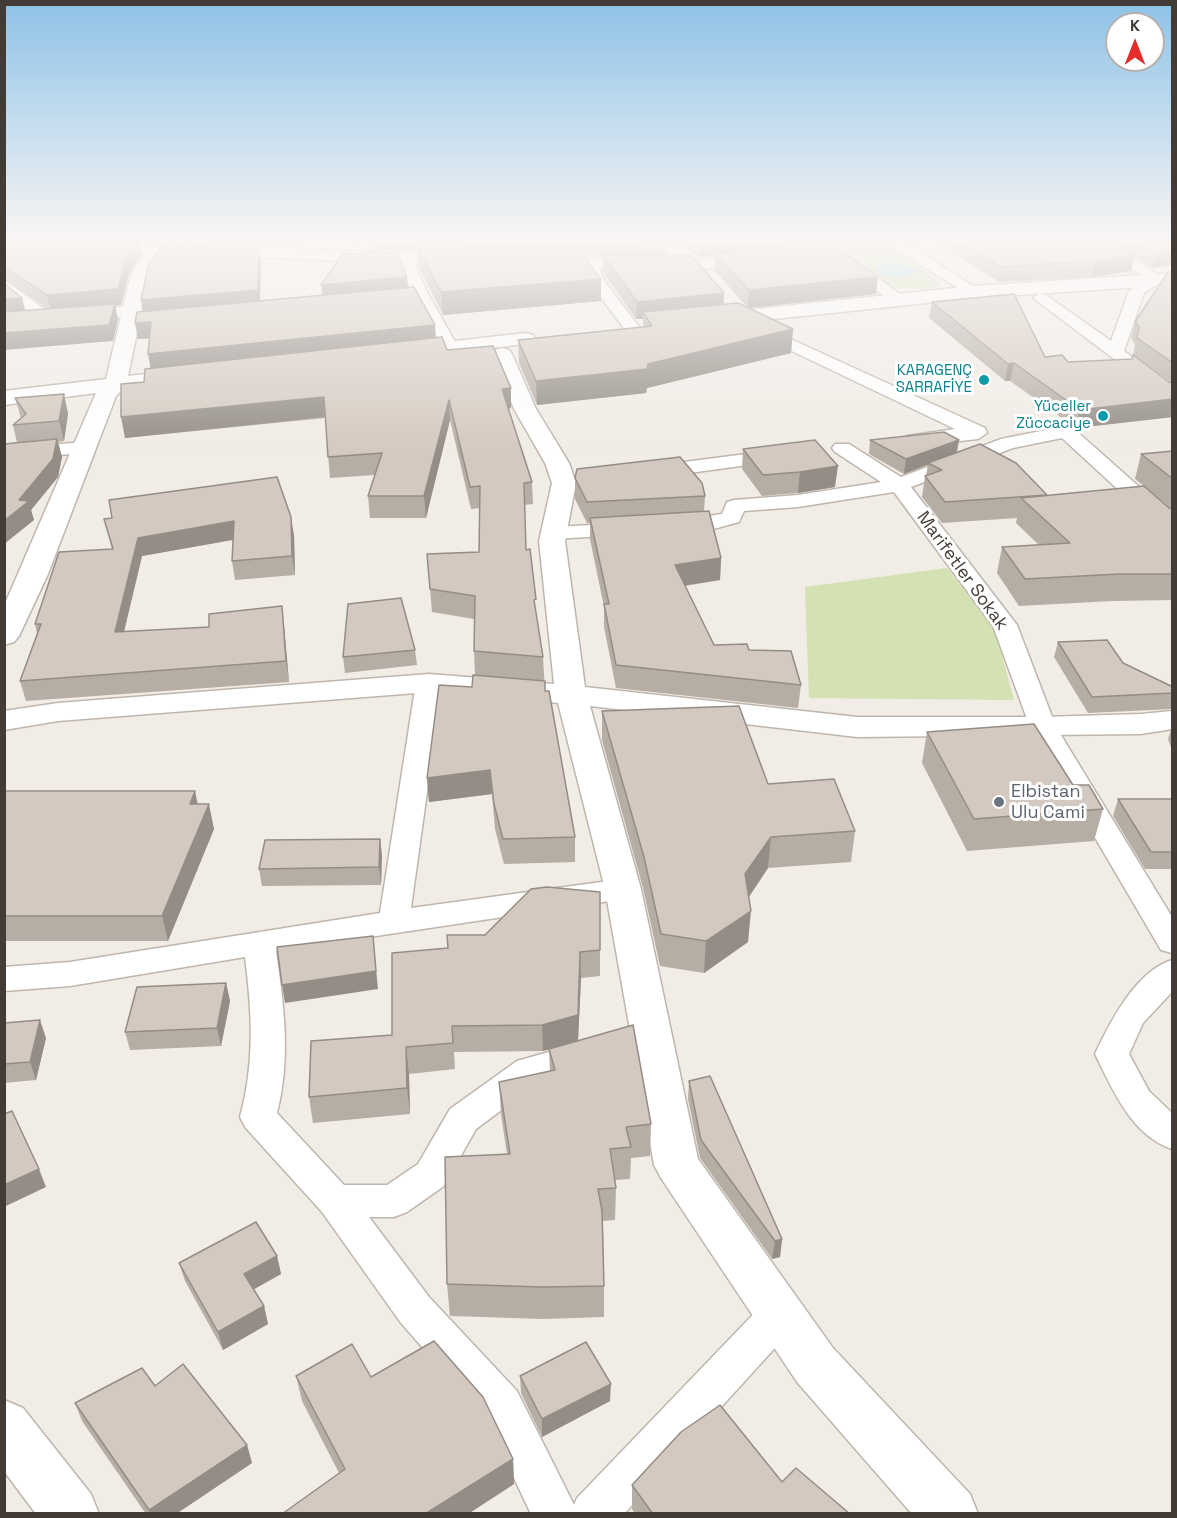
<!DOCTYPE html>
<html>
<head>
<meta charset="utf-8">
<style>
	body { margin:0 }
	#map { position:relative; width:1177px; height:1518px; overflow:hidden; background:#f1ece6; font-family:"Space Grotesk",sans-serif }
	canvas { display:block }
	.frame { position:absolute; inset:0; border:6px solid #433c36; pointer-events:none }
	.north { position:absolute; left:1105px; top:12px; width:60px; height:60px; box-sizing:border-box; background:#fff; border:2px solid #b4b1af; border-radius:50%; rotate:0deg; font-size:16px; font-weight:700; line-height:24px; text-align:center; color:#433c36 }
	.north::after { content:''; display:block; margin:auto; width:21px; height:27px; background:#e42d2a; clip-path:polygon(50% 0,100% 100%,50% 72%,0 100%) }
</style>
</head>
<body>
<div id="map">
<canvas width="1177" height="1518"></canvas>
<div class="frame"></div>
<div class="north">K</div>
</div>
<script>
const ctx = document.querySelector('canvas').getContext('2d');
ctx.lineJoin = 'round';
function fill(path, color) {
  ctx.fillStyle = color;
  ctx.fill(path, 'evenodd');
}
function trace(path, color, width, dash) {
  ctx.strokeStyle = color;
  ctx.lineWidth = width;
  ctx.lineCap = dash ? 'butt' : 'round';
  ctx.setLineDash(dash || []);
  ctx.stroke(path);
}
function write(font, color, halo, rows, align = 'center') {
  ctx.font = font + ' "Space Grotesk",sans-serif';
  ctx.lineWidth = 6;
  ctx.setLineDash([]);
  ctx.textBaseline = 'middle';
  ctx.strokeStyle = halo;
  ctx.fillStyle = color;
  for (const [text, x, y, turn = 0] of rows) {
    ctx.save();
    ctx.translate(x, y);
    ctx.rotate((+turn || 0) * Math.PI / 180);
    ctx.textAlign = isNaN(turn) ? turn : align;
    if (halo) ctx.strokeText(text, 0, 0);
    ctx.fillText(text, 0, 0);
    ctx.restore();
  }
}
fill(new Path2D(`
	M865 245 890 247 942 284 925 289 893 288 844 250Z
	M947 568 995 630 1014 700 809 698 805 587Z`), '#d3e1b3');
fill(new Path2D(`
	M893 263 912 267 916 271C906 281 884 278 874 270L880 264Z`), '#a8d7e8');
const service = new Path2D(`
	M194 241H201L192 253H186L185 251Z`);
const minor = new Path2D(`
	M357 241H371L366 258 359 262 352 258Z
	M810 241H827L908 300 906 303H894Z
	M882 241H904L982 292 974 297 969 295Z
	M1090 241H1107L1164 279 1144 293 1124 351 1172 386V399L1166 398 1033 298 1041 293 1046 295 1111 341 1129 291 1146 279Z
	M405 254 412 258 427 292 458 347 456 351H444L411 292 398 258Z
	M591 261 596 262 605 282 640 328 638 331H626L590 283 584 265Z
	M4 280 50 313 131 306 139 311 131 316 4 327V317L32 315 4 292Z
	M758 324 985 428 987 433 978 439 914 446 907 444 904 440 907 436 955 429 752 332 750 329Z
	M1066 426 1073 428 1172 516V533L1164 532 1062 438 1013 448 911 487 1017 625 1056 727 1172 917V953L1161 950 1030 727 993 626 894 492 798 507 744 511 739 522C717 528 691 537 667 532L664 527 667 522 675 521 722 514 727 502 734 500 798 495 881 482 835 452 832 448 835 444H849L901 477 1001 439Z
	M86 442 96 448 93 452 4 460V448Z
	M778 450 785 452 788 456 785 460 652 478 645 476 642 472 645 468 652 466Z
	M628 523 636 524 639 529 636 534 555 539 547 538 544 533 547 528 555 527Z
	M429 675 438 678 442 683 411 908 623 879 634 882 638 889 634 896 623 899 276 951C284 1006 291 1059 277 1113L344 1185H387L418 1164 450 1109 517 1061 584 1042 596 1046 601 1055 596 1064 541 1081 476 1129 444 1186 407 1212 394 1217H369L429 1297 517 1391 574 1505 577 1498 766 1301 780 1295 794 1301 800 1314 794 1327 624 1514H531L487 1421 401 1323 322 1212 245 1127 240 1117C255 1063 252 1011 245 957L70 986 4 991V967L70 962 380 913 416 683 420 678Z
	M1172 960V992L1143 1023 1129 1054 1149 1091 1172 1113V1149C1131 1135 1113 1090 1095 1054 1110 1022 1136 971 1172 960Z`);
const tertiary = new Path2D(`
	M74 241 463 255 472 260 463 265 163 254 149 274 128 376 189 369 197 370 200 375 197 380 189 381 122 390 116 396 48 574 19 636 14 642 4 645V606L96 393 4 405V391L106 379 131 274 146 253 82 246Z
	M824 241H858L856 245 784 260 697 270 545 268 536 263 545 258 697 260 784 250Z
	M1172 273V285L974 298 717 325 707 319 717 313 974 286Z
	M526 333 533 335 536 339 533 343 401 359 394 357 391 353 394 349 401 347Z
	M502 348 509 350 512 354 536 409 569 463 576 483 565 541 585 687 857 717H1043L1141 714 1172 711V729L1141 734 857 737 590 706 641 889 698 1159 833 1348 970 1494 978 1514H912L797 1382 661 1178 654 1165 605 889 558 703 429 692 58 721 4 730V711L58 703 429 674 554 684 539 541 552 483 545 463 514 409 492 354 495 350Z
	M4 1400 23 1408 91 1494 99 1514H36L4 1471Z`);
trace(service, '#beb6ad', 2);
trace(minor, '#beb6ad', 3);
trace(tertiary, '#beb6ad', 3);
fill(service, '#fff');
fill(minor, '#fff');
fill(tertiary, '#fff');
fill(new Path2D(`
	M4 241 142 255 129 273 121 305H115L118 319 113 341 26 311 48 309 4 280Z
	M370 241H663L666 243 665 256 724 293V304L747 307 715 271V255L700 257 670 241H804L876 294 749 308 793 329 791 353 647 388 646 393 537 405 519 363 518 340 643 327V319H636L603 272V256L586 255 601 301 443 315 418 265 417 251 371 249Z
	M936 241H1173L1152 268 1134 256 1131 271 1093 277 999 282Z
	M259 250 261 262 260 301 408 288 435 325V338L511 408 509 409 532 482 533 504 524 505 526 550 543 657 545 691 575 837V862L504 864 495 829 492 794 429 802 427 778 472 687 475 675 474 651V619L432 612 427 554 479 552 480 508 471 509 450 420 426 518H370L368 496 375 475 330 478 325 418 125 438 144 382 150 368 149 338 138 339 143 311Z
	M1173 272V417L1076 428 1010 381H1005L929 318 932 302 1045 357 1171 382 1133 355 1135 344 1131 338 1135 322Z
	M64 394 68 414 64 441 58 442 62 457 58 477 31 510 34 520 4 544 17 443 13 425 21 419 15 398Z
	M870 440H959L957 453 1047 496 1144 486 1135 479 1141 454 1173 451V600L1113 601 1019 606 997 573 1002 547 1039 545 1016 523 1017 518 942 523 922 497 925 476H926L928 464 904 474 869 454ZM1146 488 1167 505V506Z
	M743 449 835 487 798 493 762 496 742 469Z
	M575 478 705 496 704 511 721 558 720 580 685 586 714 645 749 650 801 685 798 708 616 688 604 627V607L590 539V523H587L575 499Z
	M104 519 294 535 295 575 235 580 232 561 233 540 142 556 124 632 284 626 289 682 26 701 20 681 37 633 35 624 112 549Z
	M1058 642 1123 663 1173 687V710L1172 709 1088 713 1054 657Z
	M415 650 417 665 345 673 343 657Z
	M602 711 768 784 855 831 851 862 768 868 749 896 748 942 704 973 660 966 643 888 602 740Z
	M1173 724V753L1168 739Z
	M927 732 1103 809 1094 841 967 851 922 763Z
	M4 791 197 804 214 829 168 941H4Z
	M1118 799H1173V869H1145L1113 816Z
	M380 839 382 856 381 885 262 886 259 869Z
	M600 892V976L581 978 578 1041 651 1124 650 1156 631 1158 630 1179 615 1180 616 1188 615 1220 603 1221 604 1286V1317L543 1319 450 1316 447 1284 507 1154 501 1114 499 1082 550 1072 549 1049 543 1051 454 1052 455 1069 409 1074 410 1114 313 1123 309 1097 392 1035 448 948Z
	M226 983 230 1001 221 1046 130 1050 125 1032Z
	M4 1023 46 1038 36 1080 4 1083Z
	M689 1081 782 1239 780 1257 772 1259 700 1158 688 1099Z
	M277 1256 281 1274 254 1289 264 1306 268 1324 223 1350 185 1281 179 1263Z
	M296 1376 371 1377 513 1459 514 1484 468 1514H282L339 1473 302 1401Z
	M520 1376 610 1401 542 1437 521 1393Z
	M155 1386 247 1445 252 1463 176 1514H146L82 1421 75 1403Z
	M782 1482 850 1514H635L632 1509V1485Z`), '#b6ada5');
fill(new Path2D(`
	M138 241H139L142 255 129 273 121 305H115L118 319 113 341 4 350V333L51 311 47 295 126 259Z
	M804 241V243L700 257 701 242Z
	M259 250 261 262 260 302 143 312 141 300Z
	M1173 251V265L1152 268 1156 253Z
	M1134 256 1131 271 1093 277 1096 261Z
	M407 277 408 289 323 297 321 285Z
	M878 277 876 294 748 308 749 290Z
	M601 279V301L443 315 441 292Z
	M724 293 723 310 643 312V319H636L637 302Z
	M22 298 26 313 4 315V299Z
	M151 322 154 338 138 339 135 323Z
	M435 325 436 340 151 370 148 354Z
	M793 329 791 353 647 388 646 393 537 405 536 381 648 364Z
	M1014 363 1010 381H1005L1008 364Z
	M511 388V408L503 409 502 389Z
	M64 394 68 414 64 441 59 421Z
	M324 397 326 417 125 438 121 417Z
	M1173 399V417L1076 428 1080 410Z
	M449 400 450 420 426 518 424 496Z
	M57 439 62 457 58 477 31 510 34 520 4 544V521L19 500Z
	M959 440 956 454 904 474 906 459Z
	M838 466 835 487 798 493 800 472Z
	M291 517 294 535 295 575 292 556Z
	M234 521 237 539 142 556 119 652 115 632 138 538Z
	M721 558 720 580 674 587 675 565Z
	M282 606 284 626 289 682 286 661Z
	M490 770 492 794 429 802 427 778Z
	M195 791 200 815 190 804Z
	M209 804 214 829 168 941 162 916Z
	M771 837 768 868 743 906 745 874Z
	M380 839 382 856 381 885 379 867Z
	M751 911 748 942 704 973 706 941Z
	M373 936 378 989 285 1003 282 985Z
	M580 952 581 978 578 1041 543 1051 542 1025Z
	M226 983 230 1001 221 1046 217 1028Z
	M40 1020 46 1038 36 1080 30 1062Z
	M406 1047 409 1074 410 1114 407 1088Z
	M39 1169 46 1187 4 1207V1185Z
	M782 1239 780 1257 772 1259 775 1241Z
	M277 1256 281 1274 249 1292 244 1274Z
	M264 1306 268 1324 223 1350 218 1332Z
	M611 1384 610 1401 542 1437V1419Z
	M247 1445 252 1463 176 1514H150L149 1510Z
	M513 1459 514 1484 468 1514H425Z`), '#948d86');
const building = new Path2D(`
	M11 241H138L126 259 118 289 47 295 4 267V244Z
	M620 241H663L666 243Z
	M807 241H827L878 277 749 290 715 254 786 246Z
	M961 241H1112L1134 256 1096 261 1001 267Z
	M1138 241H1173V251L1156 253Z
	M416 244 584 250 588 263 601 279 441 292Z
	M162 245 259 250 258 290 141 300 149 263Z
	M363 252 397 253 407 277 321 285 343 254H362Z
	M603 255 692 256 724 293 637 302Z
	M1168 272H1173V363L1137 338 1139 327 1135 322Z
	M4 283 22 298 4 299Z
	M414 287 435 325 148 354 151 322 135 323 137 312Z
	M1014 294 1045 357 1062 355 1068 362 1132 359 1133 355 1169 382 1173 383V399L1080 410 1014 363 1008 364 932 302Z
	M738 303 793 329 648 364 647 369 536 381 518 340 652 326 643 312Z
	M115 304 109 325 4 333V312Z
	M442 337 447 350 493 346 511 388 502 389 532 482 524 483 526 550 530 549 536 599 534 600 543 657 474 651 475 596 430 589 427 554 479 552 480 486 470 487 449 400 424 496H368L382 453 328 457 324 397 121 417V384L144 382 145 369Z
	M64 394 59 421 13 425 26 414 15 398Z
	M944 432 959 440 906 459 870 440Z
	M57 439 53 459 19 500 29 501 4 521V444Z
	M815 440 838 466 800 472 763 475 743 449Z
	M980 444 1016 463 1047 495 945 502 925 476 942 470 928 463Z
	M1173 451V479L1141 454Z
	M680 457 702 483 705 496 587 502 575 478 577 469Z
	M277 477 291 517 292 556 232 561 234 521 138 538 115 632 209 627V614L282 606 286 661 20 681 41 624H35L59 552 113 549 104 519 112 518 109 500Z
	M1144 486 1169 508 1173 509V574H1119L1025 579 1002 547 1070 543 1021 498Z
	M709 511 721 558 675 565 714 645 747 644 749 650 791 651 801 685 616 665 604 604H609L590 518Z
	M401 598 415 650 343 657 348 604Z
	M1107 640 1123 663 1173 687V693L1092 697 1058 642Z
	M473 675 545 681V691H549L575 837 503 839 494 804 490 770 427 778 439 685 472 687Z
	M739 706 768 784 834 779 855 831 771 837 745 874 751 911 706 941 661 934 644 857 602 711Z
	M1034 724 1073 785H1089L1103 809 974 819 927 732Z
	M4 791H195L190 804H209L162 916H4Z
	M1118 799H1173V852H1151Z
	M380 839 379 867 259 869 265 840Z
	M547 887 600 892V950L580 952 578 1015 542 1025 452 1026 453 1043 406 1047 407 1088 309 1097 311 1041 392 1035V953L448 948 447 935H485L531 889Z
	M373 936 376 971 282 985 277 947Z
	M226 983 217 1028 125 1032 137 987Z
	M40 1020 30 1062 4 1064V1023Z
	M633 1025 651 1124 626 1127 631 1147 610 1149 616 1188 598 1189 602 1211 604 1286 542 1287 447 1284 445 1157 510 1154 499 1082 555 1070 549 1049Z
	M710 1076 782 1239 775 1241 701 1140 689 1081Z
	M12 1111 39 1169 4 1185V1114Z
	M256 1222 277 1256 244 1274 264 1306 218 1332 179 1263Z
	M434 1341 483 1397 513 1459 425 1514H282L345 1469 296 1376 352 1344 371 1377Z
	M586 1342 611 1384 542 1419 520 1376Z
	M183 1364 247 1445 149 1510 75 1403 142 1368 155 1386Z
	M720 1405 782 1482 796 1468 850 1514H653L632 1485 681 1432Z`);
fill(building, '#d4c9c0');
trace(building, '#948d86', 1.5);
const sky = ctx.createLinearGradient(0, 0, 0, 454);
sky.addColorStop(0, '#8ec2e8');
sky.addColorStop(0.53, '#f9f6f4');
sky.addColorStop(1, '#f9f6f400');
ctx.fillStyle = sky;
ctx.fillRect(0, 0, 1177, 454);
for (const [x, y, r, color] of [
	[984,380,6,"#0f9aa8"],
	[1103,416,6,"#0f9aa8"],
	[999,802,6,"#6b7280"]
]) {
  const dot = new Path2D();
  dot.arc(x, y, r, 0, 2 * Math.PI);
  ctx.fillStyle = color;
  ctx.fill(dot);
  trace(dot, '#fff', 2);
}
write('15px', '#0d838f', '#fff', [
	["KARAGENÇ",972,371],
	["SARRAFİYE",972,388],
	["Yüceller",1091,407],
	["Züccaciye",1091,424]
], 'right');
write('18px', '#433c36', '#fff', [
	["Marifetler Sokak",962,571,54]
]);
write('18px', '#5b616d', '#fff', [
	["Elbistan",1011,792],
	["Ulu Cami",1011,813]
], 'left');
</script>
</body>
</html>
